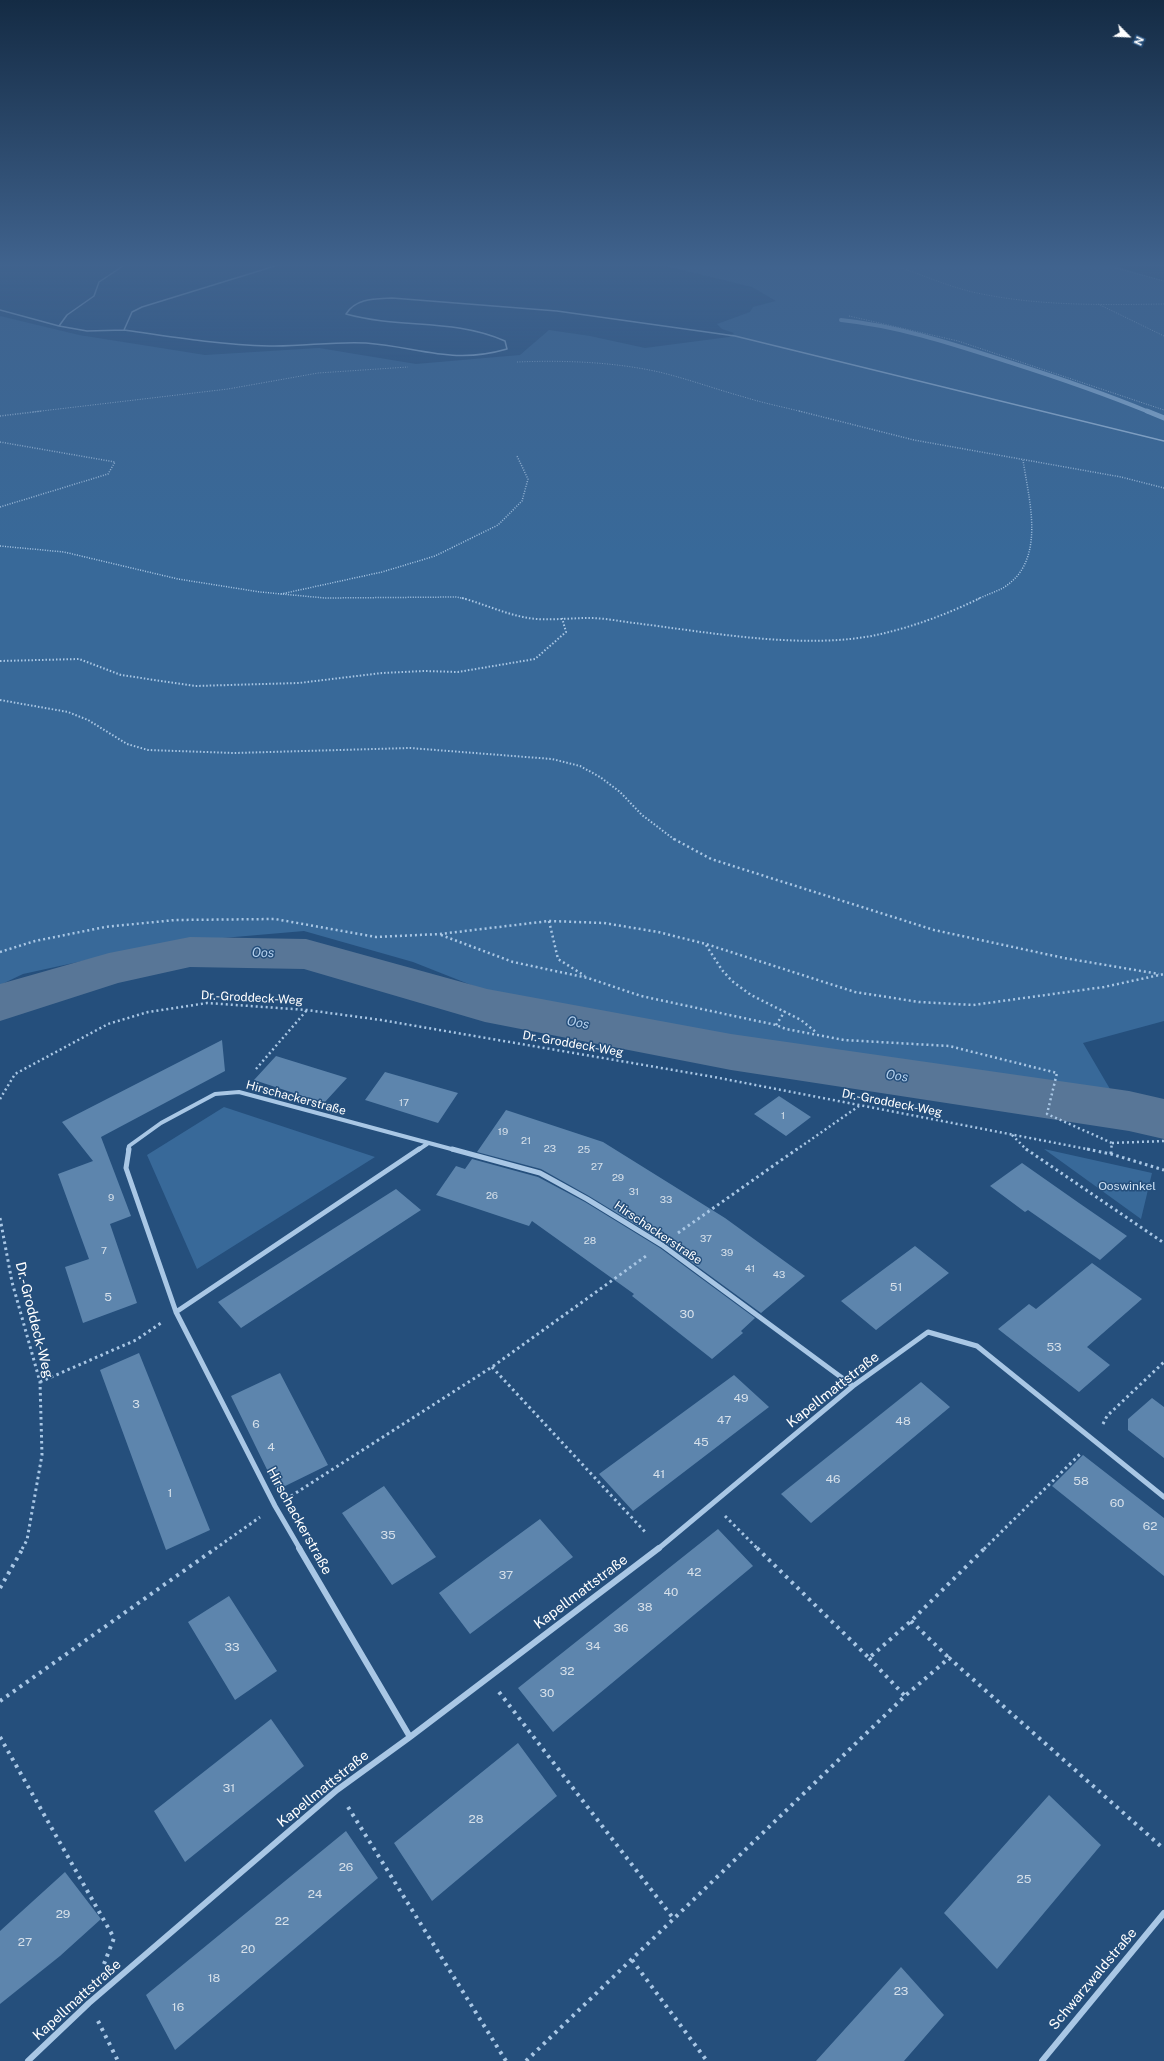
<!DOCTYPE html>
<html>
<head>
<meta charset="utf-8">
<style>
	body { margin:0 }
	#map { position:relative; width:1164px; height:2061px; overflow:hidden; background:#254f7c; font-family:"Public Sans",sans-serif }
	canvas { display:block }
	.north { position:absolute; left:1108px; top:16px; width:40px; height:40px; -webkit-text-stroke:3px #254f7c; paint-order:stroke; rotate:114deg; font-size:11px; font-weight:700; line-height:16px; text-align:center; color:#fff }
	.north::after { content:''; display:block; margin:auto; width:14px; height:18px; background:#fff; clip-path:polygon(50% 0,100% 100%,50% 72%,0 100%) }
</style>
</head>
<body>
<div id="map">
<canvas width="1164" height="2061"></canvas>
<div class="north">N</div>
</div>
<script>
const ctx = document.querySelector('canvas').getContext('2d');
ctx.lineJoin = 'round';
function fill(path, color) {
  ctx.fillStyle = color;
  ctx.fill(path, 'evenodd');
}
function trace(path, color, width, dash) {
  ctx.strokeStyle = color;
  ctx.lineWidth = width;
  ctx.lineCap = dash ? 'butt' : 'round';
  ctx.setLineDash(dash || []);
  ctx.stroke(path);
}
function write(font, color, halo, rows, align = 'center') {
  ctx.font = font + ' "Public Sans",sans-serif';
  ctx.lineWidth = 3;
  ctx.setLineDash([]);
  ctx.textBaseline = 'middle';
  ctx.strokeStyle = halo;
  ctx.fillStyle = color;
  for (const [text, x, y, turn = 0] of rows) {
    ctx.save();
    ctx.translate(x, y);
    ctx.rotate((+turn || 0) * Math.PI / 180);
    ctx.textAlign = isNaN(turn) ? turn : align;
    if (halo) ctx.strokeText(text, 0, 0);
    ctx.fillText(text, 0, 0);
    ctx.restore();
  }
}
fill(new Path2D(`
	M665 266H1116L1164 281V1021L1083 1043 1117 1101 654 1031 499 996 413 962 304 931 165 943 23 974 0 985V316L79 335 205 355 319 348 416 364 520 355 549 330 590 336 645 348 729 337 734 333 722 329 717 324 750 312 753 307 776 301 752 287Z
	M224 1107 375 1157 197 1269 147 1155Z
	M1044 1149 1152 1173 1141 1219Z`), '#386999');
trace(new Path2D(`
	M841 320C899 326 953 344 1009 362 1056 377 1103 393 1149 412`), '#9dc2e5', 4);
trace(new Path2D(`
	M1147 411 1164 418`), '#9dc2e5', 5);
fill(new Path2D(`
	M190 937 306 939 487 989 731 1034 1129 1091 1164 1099V1139L1129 1131 731 1070 485 1022 304 969 190 967 118 983 0 1021V984L109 953Z`), '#587697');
fill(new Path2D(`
	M222 1040 225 1071 101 1137 131 1216 110 1224 137 1303 83 1323 65 1267 89 1259 58 1174 93 1161 62 1122Z
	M276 1056 347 1078 324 1103 254 1080Z
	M385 1072 458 1093 438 1123 365 1100Z
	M779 1096 811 1117 786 1136 754 1114Z
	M506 1110 603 1142 725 1218 805 1276 761 1313 664 1242 589 1196 541 1169 477 1152Z
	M472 1159 538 1177 585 1202 660 1248 755 1318 741 1331 743 1333 712 1359 632 1296 634 1294 532 1221 529 1226 436 1195 456 1166 465 1169Z
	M1022 1163 1079 1203 1127 1236 1100 1260 1028 1210 1025 1212 990 1186Z
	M396 1189 421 1210 241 1328 218 1302Z
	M915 1246 949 1273 876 1330 841 1301Z
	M1092 1263 1142 1299 1087 1347 1110 1365 1079 1392 998 1329 1029 1304 1036 1309Z
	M139 1353 210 1530 166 1550 100 1370Z
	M280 1373 328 1465 277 1490 231 1396Z
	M734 1375 769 1407 633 1511 599 1474Z
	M921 1382 950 1407 811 1523 781 1494Z
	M1152 1398 1164 1407V1458L1128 1430V1419Z
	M1083 1455 1164 1518V1576L1052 1486Z
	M384 1486 436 1557 392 1585 342 1513Z
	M540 1519 573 1557 470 1634 439 1593Z
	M718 1529 753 1566 553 1732 518 1688Z
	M229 1596 277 1671 235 1700 188 1622Z
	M271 1719 304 1766 185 1862 154 1811Z
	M518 1743 557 1796 432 1901 394 1843Z
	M1049 1795 1101 1845 997 1969 944 1913Z
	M346 1831 378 1878 175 2050 146 1995Z
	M65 1872 101 1919 60 1956 0 2004V1931Z
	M901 1967 944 2015 904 2061H816Z`), '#5d85ad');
trace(new Path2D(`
	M896 266C923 275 949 287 977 293 1038 306 1102 305 1164 304
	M1108 266 1164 281
	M1098 304 1164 336
	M849 316 958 341 1164 410
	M517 362C564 360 614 362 659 372 688 379 715 389 744 397 763 403 783 407 803 412
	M33 412 228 389 318 373 408 367`), '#a9c7e5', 1, [1, 1.5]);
trace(new Path2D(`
	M799 411 914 440 1121 477 1164 488
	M0 416 42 411
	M0 442 115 462 108 474 0 507
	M0 546 64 552 178 579 260 592 325 598 456 597 466 599
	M281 594 382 572 435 556 498 525 522 501 528 479 517 456
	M978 599C986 595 995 592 1003 588 1047 561 1029 501 1023 460`), '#a9c7e5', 1.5, [1, 1.5]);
trace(new Path2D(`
	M462 598C484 604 505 614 528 618 547 621 569 618 589 618 604 618 619 621 634 623 708 632 807 651 881 634 915 626 948 614 980 598
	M0 661 79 659 121 675 195 686 299 683 382 673 424 671 458 672 535 659 566 632 562 618
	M0 700 68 712 88 720 127 744 148 750 234 753 410 748 552 759 580 766 600 777 620 792 642 815 675 840`), '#a9c7e5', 2, [1.5, 2]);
trace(new Path2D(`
	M674 839 711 859 934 930 1064 958 1159 974
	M549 921 558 959 585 976
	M441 935 513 962 588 978 641 996 776 1025 786 1029 844 1040 949 1046 1057 1073 1047 1114 1112 1143 1111 1150
	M706 945 722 970 732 981 751 995 801 1020 817 1033
	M0 952 35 941 105 927 175 920 275 919 376 937 440 934 549 921 604 923 658 932 706 944 855 992 919 1002 973 1005 1104 987 1164 974
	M776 1025 785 1011
	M256 1069 307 1010
	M0 1099 15 1074 108 1024 148 1012 207 1003 307 1010 381 1020 714 1077 1092 1150
	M1012 1135 1027 1150
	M1112 1143 1164 1141
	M796 1150 859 1106`), '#a9c7e5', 2.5, [2, 3]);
trace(new Path2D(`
	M1026 1149 1164 1243
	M1087 1149 1111 1154 1164 1170
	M1111 1154V1149
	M0 1218 12 1282 40 1382 42 1455 27 1540 22 1549
	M678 1233 797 1149
	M492 1367 647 1534
	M40 1382 136 1340 161 1323
	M1103 1424 1107 1416 1164 1362
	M291 1496 492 1367 646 1256
	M725 1516 758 1549
	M215 1549 260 1517
	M984 1549 1081 1453`), '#a9c7e5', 3, [2.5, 3.5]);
trace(new Path2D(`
	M757 1548 869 1658 911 1621 985 1548
	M0 1588 23 1548
	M911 1621 949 1658
	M869 1658 905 1696
	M499 1692 673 1918
	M0 1701 216 1548
	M0 1737 114 1938 104 1964
	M348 1807 506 2061
	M632 1960 707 2061
	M98 2021 118 2061
	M526 2061 905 1696 949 1658 1164 1849`), '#a9c7e5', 4, [3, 5]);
trace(new Path2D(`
	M0 310 59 326 87 331 124 330 132 312 142 307 275 266
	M59 326 67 315 94 296 99 282 123 266
	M124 330C172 337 220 345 269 346 301 347 334 341 366 343 419 347 452 365 507 349L505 341C453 318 400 329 346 314 356 298 375 299 392 298L557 311 735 336 1164 441`), '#a9c7e5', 1.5);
trace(new Path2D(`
	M128 1150 129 1146 161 1123 215 1094 239 1092 455 1150
	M418 1150 427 1144`), '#a9c7e5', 4);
trace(new Path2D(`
	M129 1149 126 1168 176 1312 275 1506 300 1549
	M452 1149 540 1173 587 1199 662 1245 853 1386
	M176 1312 419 1149
	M658 1549 853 1386 928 1332 977 1346 1164 1497`), '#a9c7e5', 5);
trace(new Path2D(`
	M299 1548 410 1737
	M28 2061 89 2003 337 1790 410 1737 659 1548
	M1042 2061 1164 1913`), '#a9c7e5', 6);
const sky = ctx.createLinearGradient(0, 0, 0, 554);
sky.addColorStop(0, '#142b44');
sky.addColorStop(0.48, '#40638e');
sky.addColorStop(1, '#40638e00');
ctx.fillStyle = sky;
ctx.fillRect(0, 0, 1164, 554);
write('10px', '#d6e0ea', null, [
	["17",404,1103],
	["1",783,1116],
	["19",503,1132],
	["21",526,1141],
	["23",550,1149],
	["25",584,1150],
	["27",597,1167],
	["29",618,1178],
	["31",634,1192],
	["26",492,1196],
	["9",111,1198],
	["33",666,1200],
	["37",706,1239],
	["28",590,1241],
	["7",104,1251],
	["39",727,1253],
	["41",750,1269],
	["43",779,1275]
]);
write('12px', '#fff', '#254f7c', [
	["Dr.-Groddeck-Weg",252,998,3],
	["Dr.-Groddeck-Weg",573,1044,10],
	["Hirschackerstraße",296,1098,15],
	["Dr.-Groddeck-Weg",892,1103,11],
	["Hirschackerstraße",658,1233,34]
]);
write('12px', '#cce0f4', '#254f7c', [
	["Ooswinkel",1127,1186]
]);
write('12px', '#d6e0ea', null, [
	["51",896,1287],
	["5",108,1297],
	["30",687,1314],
	["53",1054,1347],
	["49",741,1398],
	["3",136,1404],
	["47",724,1420],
	["48",903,1421],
	["6",256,1424],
	["45",701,1442],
	["4",271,1447],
	["41",659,1474],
	["46",833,1479],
	["58",1081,1481],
	["1",170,1493],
	["60",1117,1503],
	["62",1150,1526],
	["35",388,1535],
	["42",694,1572],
	["37",506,1575],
	["40",671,1592],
	["38",645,1607],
	["36",621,1628],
	["34",593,1646],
	["33",232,1647],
	["32",567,1671],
	["30",547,1693],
	["31",229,1788],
	["28",476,1819],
	["26",346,1867],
	["25",1024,1879],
	["24",315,1894],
	["29",63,1914],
	["22",282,1921],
	["27",25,1942],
	["20",248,1949],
	["18",214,1978],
	["23",901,1991],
	["16",178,2007]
]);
write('italic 13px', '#b4d0ed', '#254f7c', [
	["Oos",263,953,1],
	["Oos",578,1023,11],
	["Oos",897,1076,8]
]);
write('14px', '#fff', '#254f7c', [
	["Dr.-Groddeck-Weg",34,1320,76],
	["Kapellmattstraße",833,1390,-38],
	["Hirschackerstraße",299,1521,61],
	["Kapellmattstraße",581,1592,-37],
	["Kapellmattstraße",323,1789,-39],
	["Schwarzwaldstraße",1093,1979,-50],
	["Kapellmattstraße",77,2000,-42]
]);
</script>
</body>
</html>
